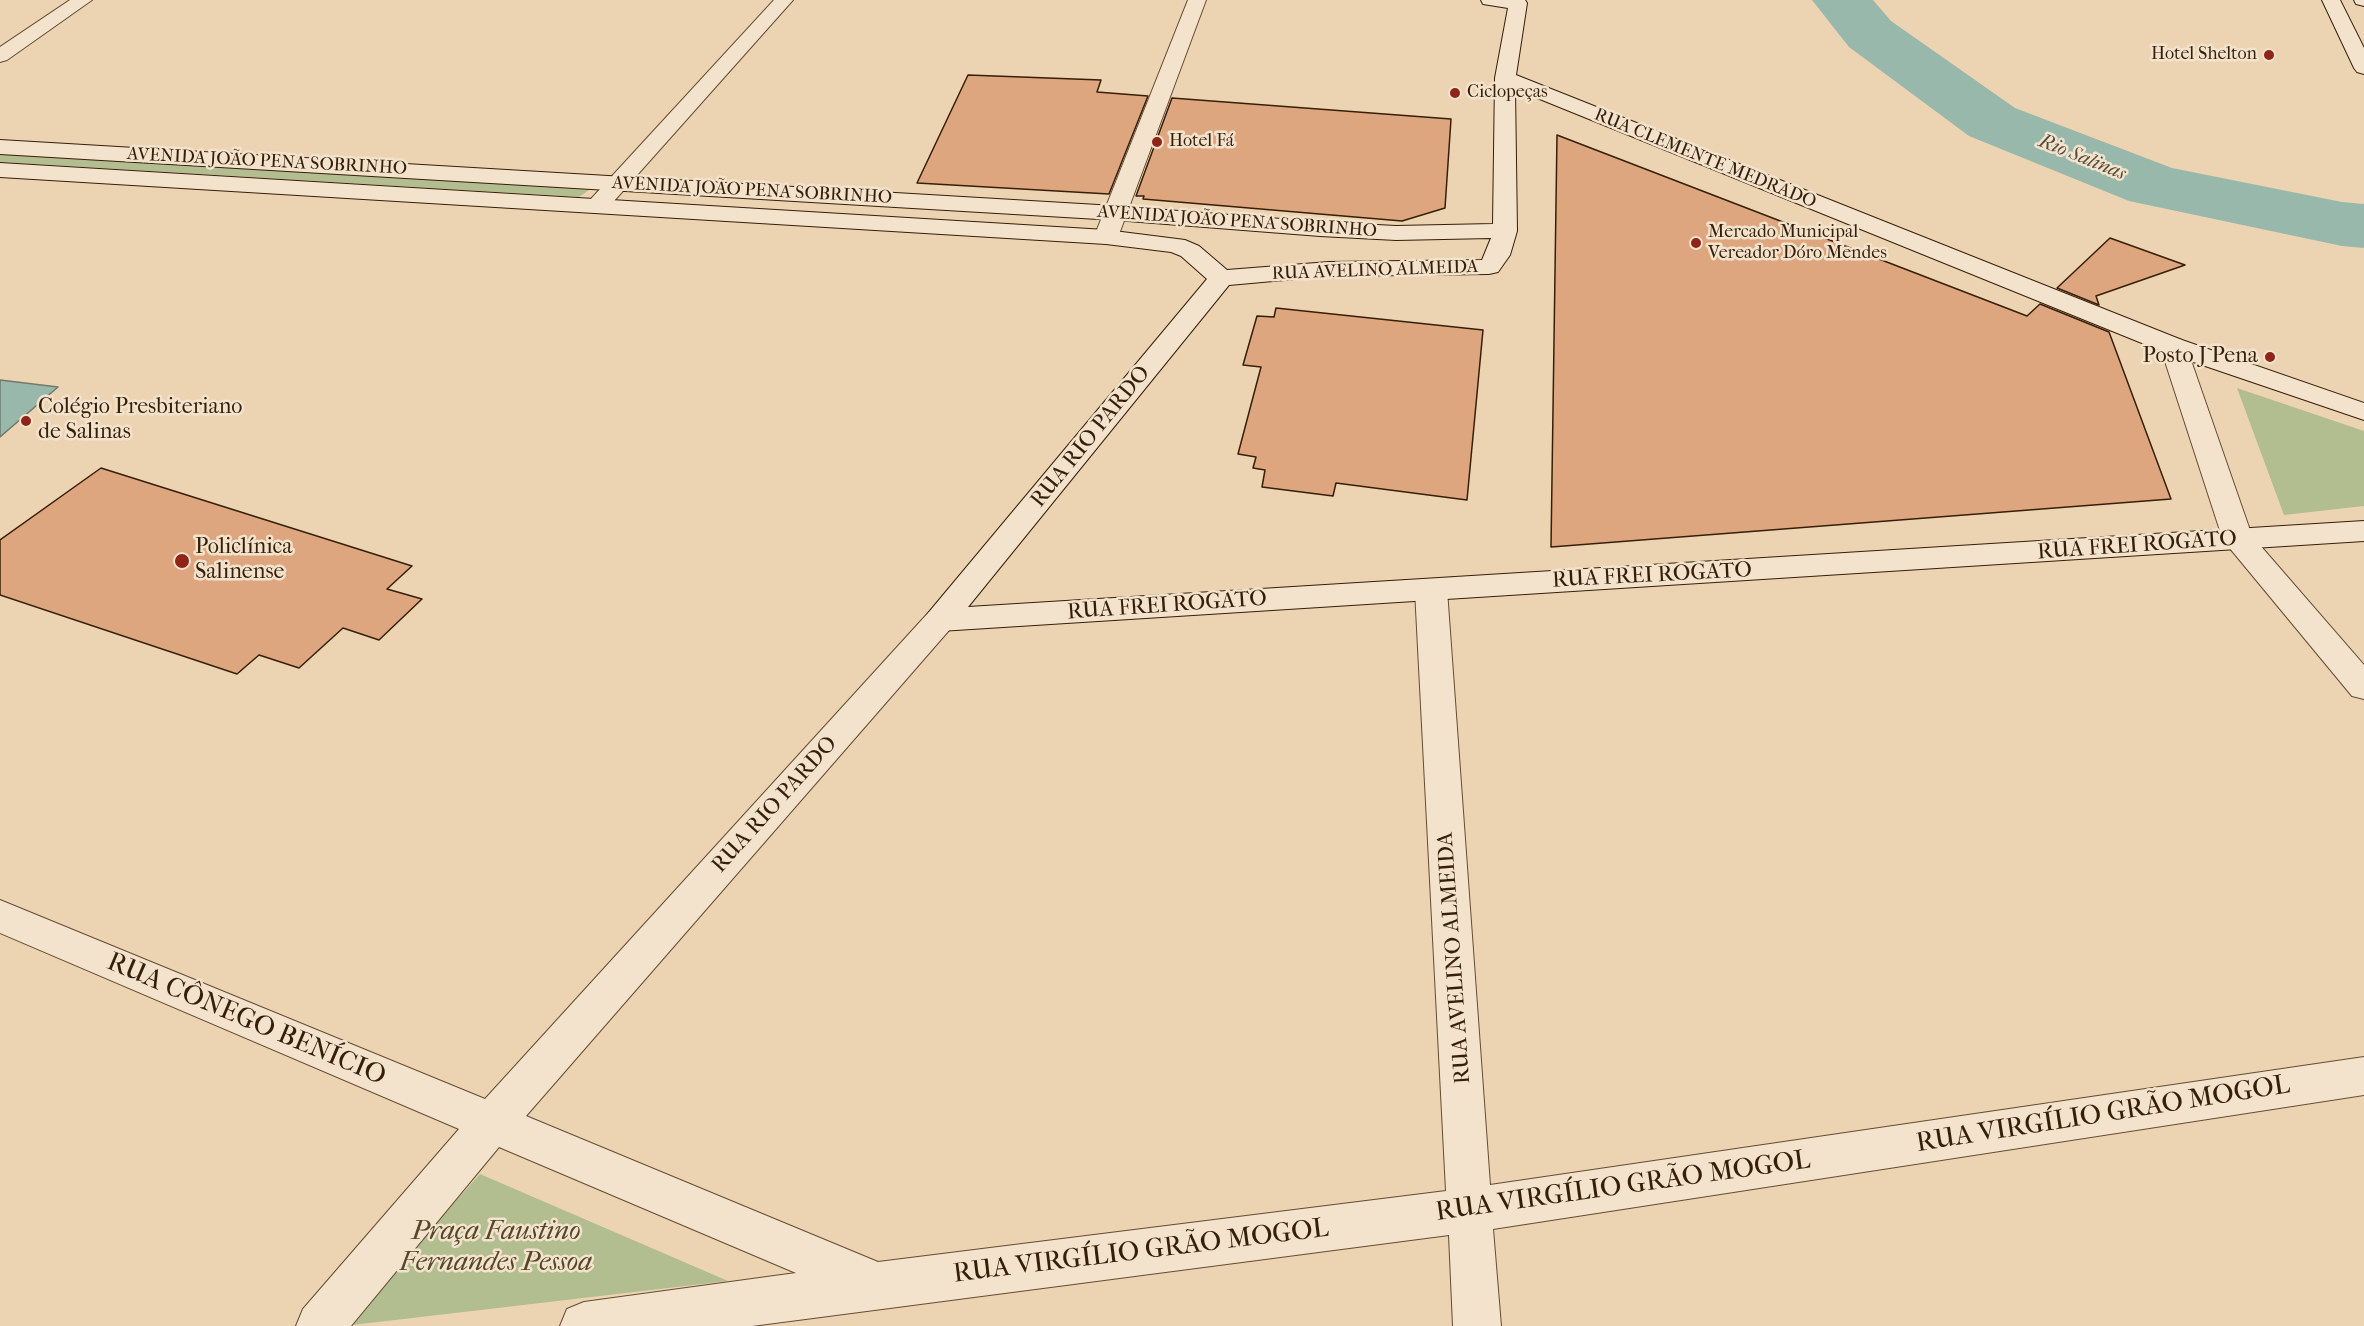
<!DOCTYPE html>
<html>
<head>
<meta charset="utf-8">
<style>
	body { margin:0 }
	canvas { display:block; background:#ecd3b1 }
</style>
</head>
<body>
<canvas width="2364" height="1326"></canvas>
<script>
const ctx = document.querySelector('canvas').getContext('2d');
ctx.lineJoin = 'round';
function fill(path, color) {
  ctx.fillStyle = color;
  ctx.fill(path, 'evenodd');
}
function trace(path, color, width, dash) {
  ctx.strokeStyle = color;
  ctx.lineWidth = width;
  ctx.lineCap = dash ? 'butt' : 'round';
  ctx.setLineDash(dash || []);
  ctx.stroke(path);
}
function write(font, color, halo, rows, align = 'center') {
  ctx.font = font + ' "IM FELL French Canon",serif';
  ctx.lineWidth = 5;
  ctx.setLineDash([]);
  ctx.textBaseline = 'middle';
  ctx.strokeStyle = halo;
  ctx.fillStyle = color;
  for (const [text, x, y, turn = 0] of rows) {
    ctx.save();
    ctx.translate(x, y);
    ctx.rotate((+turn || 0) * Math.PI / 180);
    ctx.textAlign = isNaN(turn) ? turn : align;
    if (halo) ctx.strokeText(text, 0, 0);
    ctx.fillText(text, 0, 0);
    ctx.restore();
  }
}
fill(new Path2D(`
	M0 154 592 188 579 197 0 162Z
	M2237 388 2364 431V506L2284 515Z
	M480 1174 728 1281 344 1326Z`), '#b2be90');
const water = new Path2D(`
	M0 380 58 387 0 437Z`);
fill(water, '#99b8ac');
trace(water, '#717b6a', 1.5);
fill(new Path2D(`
	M1812 0H1873L1891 21 2015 108 2172 168 2342 202 2364 204V248L2342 246 2129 201 1969 136 1849 47Z`), '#99b8ac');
const building = new Path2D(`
	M968 75 1101 80 1097 92 1148 96 1109 194 917 183Z
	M1172 98 1451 119 1445 208 1402 221 1143 199 1144 196H1136Z
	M1557 135 2027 316 2040 304 2109 332 2171 499 1551 547Z
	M2110 238 2185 265 2096 296 2099 305 2057 288Z
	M1276 308 1483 330 1467 500 1336 483 1333 496 1262 487 1265 470 1253 468 1256 457 1238 454 1261 367 1243 365 1257 316 1274 317Z
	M101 468 412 566 387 589 422 599 379 640 343 628 299 668 259 655 237 674 0 595V540Z`);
fill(building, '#dea67e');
trace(building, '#361f08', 1.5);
const street = new Path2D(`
	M70 0H92L7 60 0 62V47Z
	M774 0H793L606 210 598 212 590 210 586 205 590 200Z
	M1188 0H1206L1118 237 1114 242 1106 244 1098 242 1094 237Z
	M2173 338 2182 340 2186 346 2252 536 2364 665V699L2352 696 2223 540 2160 346 2164 340Z
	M1431 579 1442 582 1447 590 1490 1185 2364 1057V1095L1493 1229 1501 1326H1453L1449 1235 752 1326H560L567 1309 584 1302 796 1273 499 1147 351 1326H296L303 1309 459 1129 0 933V900L485 1099 929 612 940 609 951 612 956 620 951 628 526 1116 878 1262 1446 1191 1415 590 1420 582Z`);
const secondary = new Path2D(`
	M1481 0H1525L1527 3 1516 75 2182 340 2364 403V420L2164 352 1515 89 1517 231 1510 255 1498 272 1489 274 1329 276 1229 285 968 607 2364 521V541L940 631 929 628 924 620 929 612 1207 279 1181 256 1171 252 1106 244 0 177V163L1106 230 1185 240 1199 246 1227 270 1329 262 1482 260 1491 238 1396 240 1320 236 1115 220 0 154V140L1115 206 1320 222 1396 226 1493 224 1495 78 1508 8 1483 4Z
	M2322 0H2340L2364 48V74L2357 72 2354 68Z
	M2354 0H2364V6L2356 4Z`);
trace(street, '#644c32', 2);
trace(secondary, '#361f08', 2);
fill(street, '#f3e2cc');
fill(secondary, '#f3e2cc');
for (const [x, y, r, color] of [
	[2269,55,6,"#8f2418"],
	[1455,93,6,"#8f2418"],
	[1157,142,6,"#8f2418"],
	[1696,243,6,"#8f2418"],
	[2270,357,6,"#8f2418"],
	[26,421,6,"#8f2418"],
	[182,561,8,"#8f2418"]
]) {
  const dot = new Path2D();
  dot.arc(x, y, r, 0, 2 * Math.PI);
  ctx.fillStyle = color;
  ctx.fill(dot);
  trace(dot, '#f3e2cc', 2);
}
write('18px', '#361f08', '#f3e2cc', [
	["Hotel Shelton",2257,55,"right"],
	["Ciclopeças",1467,93],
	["Hotel Fá",1169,142],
	["Mercado Municipal",1708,233],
	["Vereador Dóro Mendes",1708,254]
], 'left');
write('18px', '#361f08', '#f3e2cc', [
	["RUA CLEMENTE MEDRADO",1705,159,22],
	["AVENIDA JOÃO PENA SOBRINHO",267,162,3],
	["AVENIDA JOÃO PENA SOBRINHO",752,191,3],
	["AVENIDA JOÃO PENA SOBRINHO",1237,222,4],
	["RUA AVELINO ALMEIDA",1375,271,-2]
]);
write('italic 20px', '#544d39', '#f3e2cc', [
	["Rio Salinas",2082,158,22]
]);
write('22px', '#361f08', '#f3e2cc', [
	["Posto J Pena",2258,357,"right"],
	["Colégio Presbiteriano",38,408],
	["de Salinas",38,433],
	["Policlínica",195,548],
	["Salinense",195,573]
], 'left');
write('22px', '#361f08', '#f3e2cc', [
	["RUA RIO PARDO",1091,437,-51],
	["RUA FREI ROGATO",2137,546,-4],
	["RUA FREI ROGATO",1652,576,-3],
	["RUA FREI ROGATO",1167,606,-4],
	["RUA RIO PARDO",775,805,-48],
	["RUA AVELINO ALMEIDA",1455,958,-94]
]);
write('27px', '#361f08', '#f3e2cc', [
	["RUA CÔNEGO BENÍCIO",246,1020,23],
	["RUA VIRGÍLIO GRÃO MOGOL",2103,1115,-9],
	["RUA VIRGÍLIO GRÃO MOGOL",1623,1187,-8],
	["RUA VIRGÍLIO GRÃO MOGOL",1141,1252,-7]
]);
write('italic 27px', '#55472a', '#f3e2cc', [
	["Praça Faustino",496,1232],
	["Fernandes Pessoa",496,1263]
]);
</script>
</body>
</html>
